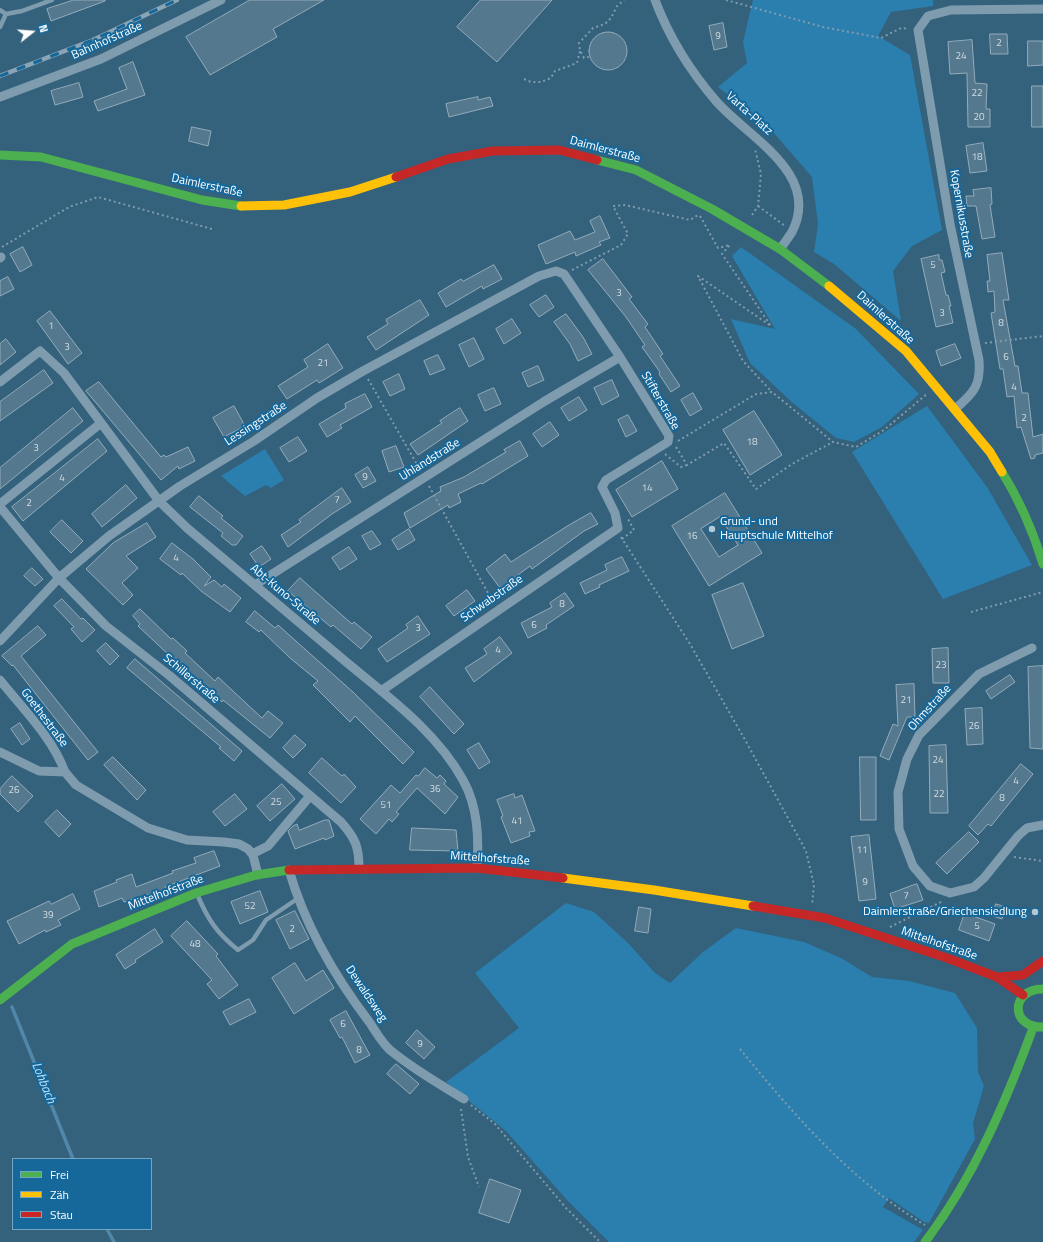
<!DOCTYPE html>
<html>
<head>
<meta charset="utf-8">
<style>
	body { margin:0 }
	#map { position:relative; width:1043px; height:1242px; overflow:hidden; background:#34617c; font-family:"Titillium Web",sans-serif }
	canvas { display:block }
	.legend { position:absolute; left:12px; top:1158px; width:140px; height:72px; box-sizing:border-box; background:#16689a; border:1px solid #73a4c2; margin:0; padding:5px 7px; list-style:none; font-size:12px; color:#fff }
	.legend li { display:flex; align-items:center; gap:8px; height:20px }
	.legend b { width:20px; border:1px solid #73a4c2 }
	.north { position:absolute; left:12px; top:12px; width:40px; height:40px; -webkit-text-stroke:3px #16689a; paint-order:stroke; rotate:73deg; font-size:11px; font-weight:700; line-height:16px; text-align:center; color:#fff }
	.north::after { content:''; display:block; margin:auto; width:14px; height:18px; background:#fff; clip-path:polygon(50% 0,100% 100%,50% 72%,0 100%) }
</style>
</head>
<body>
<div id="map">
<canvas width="1043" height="1242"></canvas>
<ul class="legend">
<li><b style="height:5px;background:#4caf50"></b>Frei</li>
<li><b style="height:5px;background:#ffc107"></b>Zäh</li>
<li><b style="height:5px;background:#c62828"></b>Stau</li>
</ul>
<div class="north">N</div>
</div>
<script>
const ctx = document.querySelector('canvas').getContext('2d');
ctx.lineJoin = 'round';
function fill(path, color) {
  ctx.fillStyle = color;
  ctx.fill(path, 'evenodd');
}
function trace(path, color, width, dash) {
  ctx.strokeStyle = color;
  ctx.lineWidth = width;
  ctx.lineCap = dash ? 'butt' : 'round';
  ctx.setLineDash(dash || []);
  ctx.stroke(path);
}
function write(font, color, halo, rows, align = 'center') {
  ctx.font = font + ' "Titillium Web",sans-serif';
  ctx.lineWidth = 4;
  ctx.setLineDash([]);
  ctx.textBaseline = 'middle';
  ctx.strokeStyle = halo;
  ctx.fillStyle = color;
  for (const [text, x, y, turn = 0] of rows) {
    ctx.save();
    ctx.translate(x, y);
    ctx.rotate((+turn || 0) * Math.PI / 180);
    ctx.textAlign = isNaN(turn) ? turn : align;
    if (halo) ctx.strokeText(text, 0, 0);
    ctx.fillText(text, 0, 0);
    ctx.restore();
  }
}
fill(new Path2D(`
	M753 0H933V6L891 12 878 36 910 55 942 230 912 246 893 271 901 321 834 264 814 252 818 224 812 177 767 125 718 87 747 63 743 42Z
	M741 247 856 329 919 394 882 427 854 442 836 438 793 403 750 363 731 319 775 329 732 256Z
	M927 406 987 487 1032 565 943 599 852 452Z
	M265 449 284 480 271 488 266 485 245 496 221 476Z
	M566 903 594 912 629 944 655 973 670 983 703 952 736 928 804 942 841 958 872 977 909 981 955 993 977 1028 978 1072 984 1086 973 1123 975 1139 929 1223 924 1222 889 1198 883 1207 923 1230 914 1242H609L567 1200 506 1131 446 1082 519 1028 475 973Z`), '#2a7faf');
trace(new Path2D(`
	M12 1007 73 1159
	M107 1229 114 1242`), '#5187a9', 3.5);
const building = new Path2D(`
	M74 0H105V1L51 21 47 9Z
	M250 0H324L273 29 277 37 210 75 186 37Z
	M481 0H552L497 62 457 27Z
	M723 23 727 47 714 50 709 26Z
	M589 51a19 19 0 1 1 38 0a19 19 0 1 1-38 0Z
	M990 34H1007L1008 54H991Z
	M972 40 975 83 987 84 986 109H990V127H968L967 73 950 74 948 42Z
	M1028 41H1043V65L1028 66Z
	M133 62 145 95 98 111 94 101 127 89 119 68Z
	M79 83 83 97 55 105 51 91Z
	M1032 86H1043V127H1032Z
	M478 97V100L490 97 493 106 449 117 446 104Z
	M192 127 211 131 208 146 189 141Z
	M983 143 987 171 970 173 966 146Z
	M991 188 992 204 990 205 995 237 982 239 976 206H967L966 196H974L973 190Z
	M600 216 610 238 599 242 601 245 576 256 575 252 546 264 538 245 570 231 575 240 595 232 590 221Z
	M23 247 32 265 20 272 10 254Z
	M1002 253 1009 300H1003L1015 366H1018L1022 393H1028L1033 437 1043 434V453L1035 455V458L1031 459 1021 427 1017 428 1014 396 1007 397 1003 369H1000L991 313 995 312 994 291 988 292 987 281H990L987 255Z
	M939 255V260H942L945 272 941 273 946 295H948L951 306H949L953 323 936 327 921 259Z
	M603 259 632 297 629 299 648 324 645 327 663 354 660 356 680 386 671 392 659 374 660 372 642 347 645 345 626 317 588 270Z
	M494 265 502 279 483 289 482 286 446 307 438 293 461 279 463 281Z
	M8 277 14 289 0 296V281Z
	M546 295 554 307 539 317 530 305Z
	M420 300 429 315 376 350 367 337 388 324 386 320Z
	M50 311 82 353 68 364 37 321Z
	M566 314 583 337 592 354 578 361 570 344 554 322Z
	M512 319 521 333 504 344 496 329Z
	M474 338 484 359 469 367 459 345Z
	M6 339 16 352 0 365V344Z
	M328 344 343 368 319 383 317 380 287 399 278 386 308 367 304 360Z
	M955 344 961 358 941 366 936 351Z
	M438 355 445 369 430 375 424 361Z
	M538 366 544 380 528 387 522 373Z
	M44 370 53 383 0 421V402Z
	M399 374 405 389 390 396 383 382Z
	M612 380 619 396 602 405 594 388Z
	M99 382 161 457 164 455 166 457 188 447 195 461 179 469 178 466 161 480 86 391Z
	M494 388 501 404 485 411 478 395Z
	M693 393 702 409 690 416 681 400Z
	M365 394 372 407 340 425 342 428 327 437 319 424 346 408 345 404Z
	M579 397 587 410 569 421 561 408Z
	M234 406 245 426 224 437 213 418Z
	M73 408 83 421 0 489V468Z
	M460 408 468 421 418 455 410 444 442 423 440 421Z
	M754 411 782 455 750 475 723 430Z
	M628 415 637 431 626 437 618 420Z
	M550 422 559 435 542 447 533 434Z
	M298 437 307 451 289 462 280 448Z
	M98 439 107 451 23 521 12 507Z
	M520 441 528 456 482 484 481 483 458 494 461 502 449 508 448 505 410 528 404 513 441 491 440 487 464 477 506 452 504 450Z
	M396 446 404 467 389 472 382 451Z
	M662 461 678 489 632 517 616 490Z
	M368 467 376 481 363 488 355 475Z
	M126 485 137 498 102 527 92 514Z
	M342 488 351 502 332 514 288 547 281 535 301 522 299 520Z
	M725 493 762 553 709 586 672 526ZM720 517 738 545 719 557 701 529Z
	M199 496 223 516 221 518 243 536 236 545H232L221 536 223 533 190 507Z
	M591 513 598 524 584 531 532 569 530 566 500 588 486 569 505 554 511 562 569 525Z
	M62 520 83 541 71 553 50 532Z
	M147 523 156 537 126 556 138 568 122 583 133 595 123 605 86 569 113 543Z
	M409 529 415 540 398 550 392 540Z
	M372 531 381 544 370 550 362 536Z
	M172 543 193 559 211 577 204 586 214 580 222 587 224 584 241 598 230 612 201 591 182 573 181 575 160 559Z
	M262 546 271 559 259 567 250 554Z
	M349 547 357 559 340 570 332 558Z
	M622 557 629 571 599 585 600 587 585 594 580 583 607 570 605 565Z
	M32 568 43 579 35 586 24 576Z
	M300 578 352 624 354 622 372 637 361 649 333 625 331 627 288 591Z
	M743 583 764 636 732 649 712 595Z
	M467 590 475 601 454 616 446 606Z
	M565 593 574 606 546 625 547 628 528 638 521 623 552 607 550 603Z
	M62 599 81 619 83 618 95 630 82 642 71 629 74 627 54 606Z
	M140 609 171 639 173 638 187 651 185 653 215 681 218 677 262 718 268 711 283 723 270 738 223 700 222 702 203 687 138 626 140 624 133 616Z
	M255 611 275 628 278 625 354 693 391 729 414 752 403 764 355 716 350 722 313 685 318 681 290 658 261 630 259 632 246 622Z
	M418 616 430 634 387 662 378 649 408 628 406 625Z
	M38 626 46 635 21 656 98 752 88 760 13 665 12 666 2 656Z
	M500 637 512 653 474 682 465 668 487 654 484 649Z
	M106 643 119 656 110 665 97 651Z
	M948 648 949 683H933L932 649Z
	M135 659 242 751 234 761 219 748 221 747 127 668Z
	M1043 666V749L1030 748 1028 667Z
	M1010 675 1015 682 991 699 986 691Z
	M914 684 915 717H907L889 760 880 756 893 724 898 726 896 685Z
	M430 687 464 724 454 734 420 697Z
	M982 708 983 744 967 745 965 709Z
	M20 723 30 739 22 745 11 729Z
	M295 735 306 745 293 758 283 748Z
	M479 743 490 762 479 769 467 750Z
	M946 745 948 813H930L929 746Z
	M113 757 146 790 137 800 104 765Z
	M860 757H876V820H861Z
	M322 758 342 776 344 774 356 787 341 803 309 773Z
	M1021 764 1033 774 991 826 988 824 978 835 969 826Z
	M425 768 437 778 440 775 446 781 444 784 458 797 445 814 417 788 396 812 399 814 392 822 389 819 376 834 360 819 391 785 400 793 416 775 418 776Z
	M12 776 33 796 18 812 0 794V789Z
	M282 784 295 799 270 821 257 806Z
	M235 794 247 809 225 826 213 812Z
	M514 794 515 798 522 795 535 831 529 832 530 836 511 843 501 817 503 816 497 800Z
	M57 810 71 824 59 837 45 822Z
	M325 820H329L334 836 325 840 324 838 295 849 288 831 293 826 297 824 299 830Z
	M412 828 456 830 458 851 410 850Z
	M969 832 979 842 947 874 936 863Z
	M869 835 876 899 859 901 851 837Z
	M214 851 220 866 165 887 166 890 150 895V894L124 902 122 898 99 907 94 891 117 882 116 880 132 874 136 887 173 873 172 871 196 863 194 858Z
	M917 884 923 900 895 909 890 894Z
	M260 891 268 912 240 924 231 902Z
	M73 894 80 909 58 920 61 925 46 932 45 930 19 944 7 921 49 901 51 904Z
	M996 904 1006 907 1002 919 993 916Z
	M639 907 651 909 648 933 635 931Z
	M295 911 309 939 290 949 276 920Z
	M965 913 995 924 989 941 959 930Z
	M187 921 218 954 216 956 238 985 219 999 207 984 212 980 171 936Z
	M155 929 163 942 135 960 136 962 125 969 116 955Z
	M295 963 306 981 323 970 334 988 294 1014 272 978Z
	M249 999 256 1012 230 1025 223 1012Z
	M346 1011 370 1055 355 1063 342 1037 340 1038 330 1020Z
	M417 1030 435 1047 424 1059 406 1043Z
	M396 1064 419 1084 410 1094 387 1074Z
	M490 1179 521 1190 509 1223 479 1213Z`);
fill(building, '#54788d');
trace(building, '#93acbb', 1);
trace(new Path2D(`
	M726 0 823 27 881 38 901 28 909 29
	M589 57 584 58 580 50 579 43 593 28 605 24 611 18 617 6 624 0
	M524 79 531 82H541L551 78 555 71 577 63 580 51
	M758 206 785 226
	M752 215 758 206 761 174 755 149
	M700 216 718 248 730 245 722 254 771 326 698 276 743 361 772 392
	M2 247 69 207 98 197 212 229
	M572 270 621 245 628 234 613 206 625 205 690 220 698 215
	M985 343 1043 336
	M368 379 419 468
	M678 441 756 394 772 392 833 442 856 447 884 430 928 393
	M676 447 687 465 724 443 756 489 792 464 833 442
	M665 454 681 467 687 465
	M429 486 493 602
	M621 537 690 644 744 738 806 851 814 885 812 905
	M622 539 634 530 627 517
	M971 612 1043 592
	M1014 857 1043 861
	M890 927 943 901
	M740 1049C794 1115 851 1181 925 1225
	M471 1105 495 1124 566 1208 600 1242
	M461 1109 468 1157 479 1187`), '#7f9cae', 2, [2, 3]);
trace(new Path2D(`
	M0 10 6 14 22 11 52 0
	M0 27 6 14
	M197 894C208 920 217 933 238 950L253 940 266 920 297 899`), '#7f9cae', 4.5);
trace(new Path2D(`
	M655 0C669 37 690 71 716 101 747 137 822 173 792 232 788 238 784 244 780 249
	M0 97 101 59 221 0
	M0 258 1 257
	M0 382 40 351 64 373 159 501 187 528C240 572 292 617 345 661 387 696 436 731 463 780 478 807 479 838 477 868
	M955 409C974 393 981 385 979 360L950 224 918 30 928 16 951 10 1043 9
	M0 504 101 423
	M0 507 59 578 106 626 170 676 341 822C355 838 359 846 359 868
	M255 585 545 401 620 357
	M0 641 59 578 109 536 180 486 254 441 317 398 363 371 539 276 556 271 564 274 620 357 669 436 668 442 606 480 602 487 615 513 618 528 381 691
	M1032 648 979 674 919 735 907 759 898 792 899 829 913 866 930 886 950 893 974 887 984 878 1018 836 1027 828 1043 825
	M0 680C23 709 52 737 65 772
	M0 752 39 771 65 772 76 785 148 828 187 840 224 842 239 844 248 849 253 855 258 875
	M252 854 268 846 310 796
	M289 870C305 926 335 977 370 1023 376 1032 382 1043 390 1050 413 1069 439 1084 464 1099`), '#7f9cae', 9);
trace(new Path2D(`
	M0 155 41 157 202 200 241 206
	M597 160 636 170 712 209 780 249 829 286
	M1002 472C1020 501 1033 531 1043 564
	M1043 989C1010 989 1010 1028 1043 1027
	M0 1000 72 944 196 893 256 875 289 870
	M925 1242C974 1177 1005 1104 1033 1028`), '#4caf50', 9);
trace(new Path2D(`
	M241 206 284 205 350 192 396 177
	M829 286 906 351 990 452 1002 472
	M563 878 654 890 753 906`), '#ffc107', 9);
trace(new Path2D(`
	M396 177 448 159 493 151 559 150 597 160
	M289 870 477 868 563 878
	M753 906 825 918 947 958 997 977 1023 995
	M998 977 1023 975 1043 961`), '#c62828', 9);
const rail = new Path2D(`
	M0 76 93 40 177 0`);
trace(rail, '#8ca5b5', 4.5);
trace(rail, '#16689a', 3, [9]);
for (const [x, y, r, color] of [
	[712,529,4,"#b8c8d1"],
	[1035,912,4,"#b8c8d1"]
]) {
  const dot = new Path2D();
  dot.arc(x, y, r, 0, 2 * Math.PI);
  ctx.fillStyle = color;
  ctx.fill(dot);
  trace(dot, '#16689a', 1.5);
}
write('10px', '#d4dde2', null, [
	["9",718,37],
	["2",999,44],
	["24",961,57],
	["22",977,94],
	["20",979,118],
	["18",977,158],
	["5",933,266],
	["3",619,294],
	["3",942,314],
	["8",1001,324],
	["1",51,327],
	["3",67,348],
	["6",1006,358],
	["21",323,364],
	["4",1014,388],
	["2",1024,419],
	["18",752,443],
	["3",36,449],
	["9",365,478],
	["4",62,479],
	["14",647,489],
	["7",337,501],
	["2",29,504],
	["16",692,537],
	["4",176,559],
	["8",562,605],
	["6",534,626],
	["3",418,629],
	["4",498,651],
	["23",941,666],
	["21",906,701],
	["26",974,727],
	["24",938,761],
	["4",1016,782],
	["36",435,790],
	["26",14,791],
	["22",939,795],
	["8",1002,799],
	["25",276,803],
	["51",386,806],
	["41",517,822],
	["11",862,851],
	["9",865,883],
	["7",906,897],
	["52",250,907],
	["39",48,916],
	["5",977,927],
	["2",292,930],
	["48",195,945],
	["6",343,1025],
	["9",420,1045],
	["8",359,1051]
]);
write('12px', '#fff', '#16689a', [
	["Bahnhofstraße",107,41,-24],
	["Varta-Platz",749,114,42],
	["Daimlerstraße",605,150,15],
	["Daimlerstraße",207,186,12],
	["Kopernikusstraße",961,214,80],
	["Daimlerstraße",885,318,42],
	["Stifterstraße",660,401,60],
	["Lessingstraße",256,424,-33],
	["Uhlandstraße",430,460,-32],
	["Abt-Kuno-Straße",285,595,40],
	["Schwabstraße",492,599,-35],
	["Schillerstraße",191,679,40],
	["Ohmstraße",930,708,-48],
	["Goethestraße",44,718,53],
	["Mittelhofstraße",490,859,4],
	["Mittelhofstraße",166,893,-21],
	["Mittelhofstraße",939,944,19],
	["Dewaldsweg",366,994,56]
]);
write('12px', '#fff', '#16689a', [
	["Grund- und",720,522],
	["Hauptschule Mittelhof",720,536],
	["Daimlerstraße/Griechensiedlung",1027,912,"right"]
], 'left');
write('italic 13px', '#bee4fa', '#16689a', [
	["Lohbach",43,1083,68]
]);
</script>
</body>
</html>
